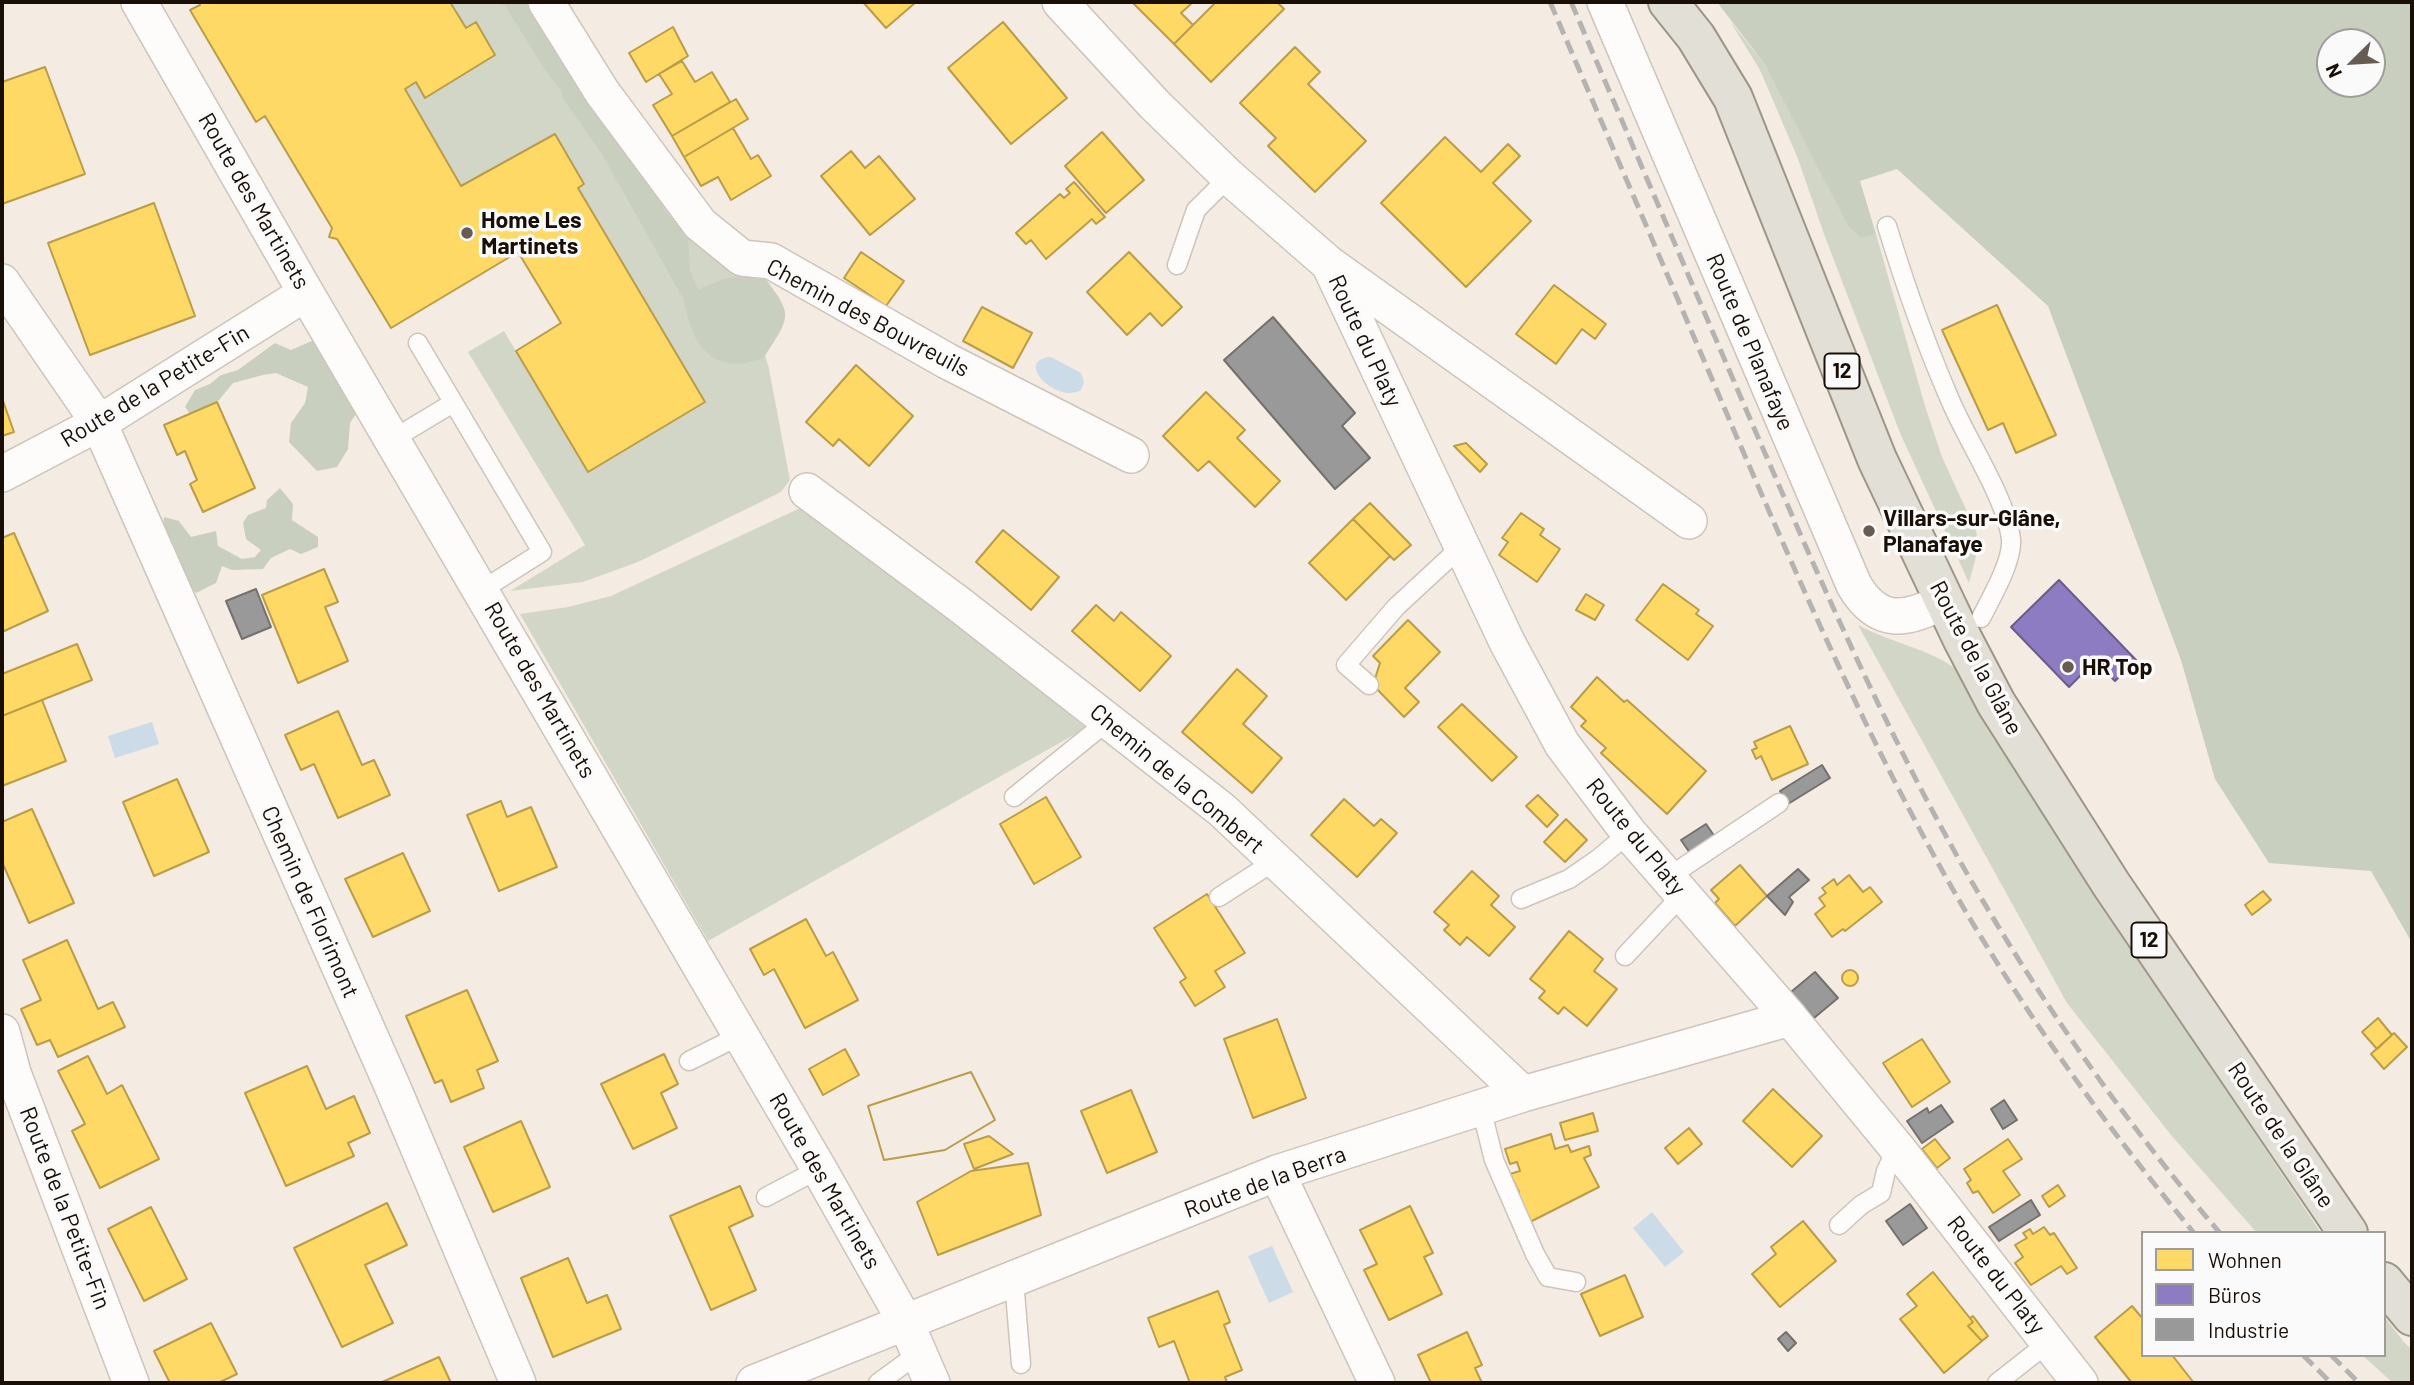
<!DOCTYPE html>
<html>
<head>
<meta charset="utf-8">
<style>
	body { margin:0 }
	#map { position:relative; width:2414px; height:1385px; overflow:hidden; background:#f4ebe2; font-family:Barlow,sans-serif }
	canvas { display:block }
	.frame { position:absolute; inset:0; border:4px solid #190f06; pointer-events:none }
	.legend { position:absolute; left:2141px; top:1231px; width:245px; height:126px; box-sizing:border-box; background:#fafafa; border:2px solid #a09c98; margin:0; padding:9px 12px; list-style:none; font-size:21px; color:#190f06 }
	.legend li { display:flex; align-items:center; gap:14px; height:35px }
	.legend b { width:35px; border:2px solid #a09c98 }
	.north { position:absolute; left:2316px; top:28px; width:70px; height:70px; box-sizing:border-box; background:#fafafa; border:2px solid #a09c98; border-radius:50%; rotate:246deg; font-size:19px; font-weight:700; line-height:28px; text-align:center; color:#190f06 }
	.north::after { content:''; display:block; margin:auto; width:24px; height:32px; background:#665c53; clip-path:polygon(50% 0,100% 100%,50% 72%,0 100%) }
</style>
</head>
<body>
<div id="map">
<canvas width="2414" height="1385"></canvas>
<div class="frame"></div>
<ul class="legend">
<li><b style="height:19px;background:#ffd966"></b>Wohnen</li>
<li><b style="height:19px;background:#8e7cc3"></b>Büros</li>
<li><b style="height:19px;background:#999"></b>Industrie</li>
</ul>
<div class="north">N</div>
</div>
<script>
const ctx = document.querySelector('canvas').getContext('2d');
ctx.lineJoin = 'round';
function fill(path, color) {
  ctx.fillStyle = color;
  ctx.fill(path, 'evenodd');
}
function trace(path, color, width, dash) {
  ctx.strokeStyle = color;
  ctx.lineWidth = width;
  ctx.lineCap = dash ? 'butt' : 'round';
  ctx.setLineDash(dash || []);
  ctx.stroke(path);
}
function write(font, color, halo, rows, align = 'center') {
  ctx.font = font + ' Barlow,sans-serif';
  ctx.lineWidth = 7;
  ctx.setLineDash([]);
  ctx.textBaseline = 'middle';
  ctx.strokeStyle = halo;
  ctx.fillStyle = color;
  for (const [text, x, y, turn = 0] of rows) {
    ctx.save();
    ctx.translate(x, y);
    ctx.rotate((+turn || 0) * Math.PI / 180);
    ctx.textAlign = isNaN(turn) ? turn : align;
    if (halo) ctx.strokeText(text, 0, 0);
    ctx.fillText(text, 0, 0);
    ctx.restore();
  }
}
fill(new Path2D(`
	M450 2H541L739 263 769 369 790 480 781 492 638 562 583 582 510 591 585 545 468 352 504 331 588 472 704 402 578 188 584 184 555 134 461 186 405 89 416 82 426 98 495 55 476 22 466 28Z
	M1730 21 1766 66 1862 237 1876 234 1925 406 1942 457 1976 531 1979 545 1969 583 1900 433 1824 234 1798 159 1760 70Z
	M816 508 1086 728 708 941 520 614 568 607 611 596 798 509Z
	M1858 625C1889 642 1926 648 1955 668L2134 952 2321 1233H2257L2171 1135 2067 1003Z
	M2384 1316 2403 1341 2412 1350V1383H2393L2362 1355H2384Z`), '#d1d6c6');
fill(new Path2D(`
	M497 2H527L537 16 656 191 665 211 688 238 690 270 698 290 723 279 761 273C794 316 792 314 763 359 755 360 744 364 735 364 700 362 689 329 684 300L602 154 564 100 561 91 543 67 506 7Z
	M1717 2H2412V943L2371 871 2269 863 2215 779 2181 660 2048 306 1897 169 1860 181 1876 234 1862 238 1848 226 1766 66ZM2330 42H2372V84H2330Z
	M314 340 360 408 350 423 348 449 337 467 317 471 289 442 291 423 305 403 308 387 276 373 263 375 233 383 219 400 190 414 185 407 195 390 210 384 221 375 238 370 275 343 291 350Z
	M280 488 293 504 292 520 318 537V547L301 554 290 549 271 558 263 569 232 570 222 566 216 583 196 593C180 575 181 574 176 551 174 543 167 534 163 526L164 517 179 521 191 537 216 531 218 546 242 559 255 557 261 550 246 539 243 523 248 515 266 508 267 500Z`), '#c9cfbe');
fill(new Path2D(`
	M1051 357 1081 373 1084 382 1081 390C1058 405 1012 360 1051 357Z
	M152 722 159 744 115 758 108 736Z
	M1652 1212 1684 1252 1665 1267 1633 1228Z
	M1272 1246 1293 1292 1269 1303 1248 1256Z`), '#cbdbe7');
const homes = new Path2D(`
	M198 2H450L466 28 476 22 495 55 425 98 416 82 405 89 461 186 555 134 584 184 578 188 705 402 588 472 516 351 561 323 518 252 391 328 337 239 329 237 332 228 265 116 256 122 190 10 200 5Z
	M863 2H916L886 28Z
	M1132 2H1193L1181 13 1193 25 1174 44Z
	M1216 2H1277L1284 9 1211 82 1174 44Z
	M1003 22 1067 98 1011 144 948 68Z
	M673 27 688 56 646 82 629 53Z
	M1295 47 1320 72 1308 84 1366 141 1315 192 1268 146 1276 138 1240 103Z
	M682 61 695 82 712 72 730 102 672 136 653 105 672 94 659 74Z
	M45 67 85 174 2 204V82Z
	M736 99 748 119 684 157 672 136Z
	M733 128 751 159 758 155 771 176 731 200 718 177 701 186 684 157Z
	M1102 132 1144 180 1106 213 1065 166Z
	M1445 137 1481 172 1508 144 1520 156 1493 183 1531 221 1466 287 1381 203Z
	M851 151 865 168 879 156 915 199 870 235 821 176Z
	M1074 182 1105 217 1096 224 1092 219 1046 259 1031 240 1026 244 1016 233 1060 194 1064 198 1070 193 1066 189Z
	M154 203 195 316 90 355 48 243Z
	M861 252 904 281 886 306 844 278Z
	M1129 252 1182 307 1162 326 1150 313 1127 335 1087 292Z
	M1554 285 1606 324 1595 339 1582 329 1556 364 1516 334Z
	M1997 305 2056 435 2016 453 2003 423 1988 430 1942 330Z
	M982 307 1032 333 1013 368 963 341Z
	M856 365 913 416 869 466 839 439 833 446 806 422Z
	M1206 392 1245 430 1237 438 1280 481 1255 507 1209 461 1198 471 1163 436Z
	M2 398 14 432 2 436Z
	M217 402 255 488 203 512 190 484 197 480 185 451 177 455 164 425Z
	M1466 443 1487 464 1480 472 1454 446Z
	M1370 503 1411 545 1394 560 1353 519Z
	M1521 513 1544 529 1540 535 1560 549 1537 582 1499 555 1508 542 1502 538Z
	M1353 519 1390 556 1346 600 1309 563Z
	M1003 530 1059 577 1031 610 976 562Z
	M14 533 48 611 2 632V538Z
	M324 569 338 602 325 607 348 661 298 683 262 595Z
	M1663 584 1699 610 1696 614 1713 626 1688 660 1636 620Z
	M1586 594 1604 605 1595 620 1576 610Z
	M1096 605 1114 621 1121 612 1171 656 1140 691 1072 631Z
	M1408 620 1440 652 1405 688 1419 702 1404 717 1373 685 1380 663 1373 656Z
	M77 644 92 680 2 716V674Z
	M1237 669 1267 696 1243 724 1282 758 1252 793 1182 732Z
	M1597 677 1624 702 1627 700 1706 771 1667 814 1601 753 1606 748 1581 726 1586 721 1571 707Z
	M42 700 66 761 2 786V716Z
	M1462 704 1517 757 1492 781 1438 727Z
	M338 711 362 765 374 760 390 795 338 818 314 764 301 770 285 735Z
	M1790 726 1808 764 1772 780 1761 756 1756 759 1752 750 1757 748 1754 742Z
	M177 779 209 852 154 876 123 802Z
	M1538 795 1558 815 1547 827 1526 806Z
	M1046 797 1081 857 1034 884 1000 824Z
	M1344 799 1374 826 1381 819 1397 833 1357 877 1311 835Z
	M501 801 507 817 531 807 557 867 499 891 467 815Z
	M32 809 74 903 29 923 2 862V822Z
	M1566 819 1587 840 1565 862 1544 842Z
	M403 853 430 911 373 937 345 879Z
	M1740 865 1767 896 1735 926 1715 903 1719 899 1711 890Z
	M1472 871 1499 896 1491 905 1515 927 1489 956 1467 937 1460 945 1444 930 1449 925 1434 912Z
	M1849 875 1863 892 1870 887 1882 902 1845 931 1843 929 1832 937 1815 914 1825 906 1819 898 1826 893 1822 888 1834 879 1837 885Z
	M2263 891 2271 900 2252 915 2245 905Z
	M1207 894 1245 953 1215 971 1225 987 1195 1006 1180 982 1186 978 1154 928Z
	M806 919 826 956 833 952 858 1000 805 1028 774 969 764 975 750 949Z
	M1569 931 1603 959 1594 971 1617 989 1587 1026 1564 1007 1558 1014 1539 998 1545 991 1530 979Z
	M67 940 98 1009 113 1002 125 1027 58 1057 50 1040 37 1045 21 1009 41 1000 23 960Z
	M1842 978a8 8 0 1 1 16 0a8 8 0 1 1-16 0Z
	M467 990 498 1061 477 1070 484 1088 451 1102 442 1080 435 1083 406 1016Z
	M2378 1018 2392 1035 2377 1049 2362 1032Z
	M1277 1019 1306 1098 1253 1118 1224 1039Z
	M2394 1033 2407 1047 2384 1069 2371 1054Z
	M1922 1039 1950 1082 1912 1107 1883 1063Z
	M845 1049 859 1075 823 1095 809 1069Z
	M664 1054 678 1084 661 1093 677 1128 633 1149 601 1084Z
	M88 1056 107 1094 122 1085 159 1159 100 1188 72 1131 85 1124 58 1071Z
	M307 1066 326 1109 354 1096 370 1133 348 1143 354 1156 286 1186 245 1093Z
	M971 1072 995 1120 945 1150 884 1160 868 1106Z
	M971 1072 995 1120 945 1150 884 1160 868 1106Z
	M1773 1089 1822 1136 1792 1167 1743 1121Z
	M1131 1090 1157 1152 1107 1173 1081 1111Z
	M1593 1113 1598 1131 1565 1140 1560 1123Z
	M521 1121 550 1187 493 1212 464 1147Z
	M1689 1128 1702 1144 1678 1164 1665 1148Z
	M1551 1134 1555 1149 1568 1145 1571 1152 1589 1146 1591 1155 1584 1158 1599 1187 1528 1223 1513 1194 1519 1192 1510 1174 1520 1171 1517 1162 1510 1164 1505 1149Z
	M989 1136 1013 1154 974 1169 964 1144Z
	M1935 1139 1950 1158 1937 1168 1922 1149Z
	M2008 1139 2022 1159 2003 1171 2020 1195 1993 1213 1978 1191 1973 1193 1967 1183 1971 1180 1964 1169Z
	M1028 1163 1041 1215 938 1255 917 1202 971 1171Z
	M2058 1185 2065 1196 2049 1207 2042 1196Z
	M740 1186 753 1216 729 1227 756 1290 711 1310 670 1216Z
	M387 1203 407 1245 365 1265 393 1323 342 1347 294 1248Z
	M1410 1206 1433 1253 1424 1257 1442 1294 1389 1320 1364 1270 1377 1264 1360 1230Z
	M151 1207 187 1279 144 1301 108 1229Z
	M1803 1221 1836 1261 1780 1307 1752 1274 1776 1254 1771 1247Z
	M2044 1227 2050 1235 2054 1233 2077 1268 2067 1274 2061 1266 2031 1285 2015 1263 2023 1257 2015 1245 2027 1238 2023 1233 2030 1229 2033 1234Z
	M568 1258 587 1303 607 1295 621 1329 553 1357 521 1278Z
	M1933 1272 1973 1322 1968 1326 1982 1341 1944 1373 1900 1319 1917 1306 1907 1294Z
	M1625 1275 1643 1317 1600 1336 1581 1294Z
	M1218 1291 1230 1322 1224 1325 1242 1370 1225 1377 1227 1383H1190L1174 1341 1159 1347 1148 1318Z
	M2132 1306 2143 1319V1355H2172L2194 1383H2132L2095 1337Z
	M1973 1316 1988 1336 1982 1341 1968 1326 1973 1322 1970 1318Z
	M211 1323 237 1374 218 1383H170L154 1351Z
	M1467 1332 1482 1365 1475 1368 1482 1383H1431L1418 1355Z
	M439 1357 451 1383H380Z`);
fill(homes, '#ffd966');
trace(homes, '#ba9c49', 2);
const offices = new Path2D(`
	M2059 580 2136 660 2115 681 2095 661 2069 687 2011 627Z`);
fill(offices, '#8e7cc3');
trace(offices, '#6b5b8a', 2);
const industry = new Path2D(`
	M1273 317 1355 413 1342 426 1370 458 1335 489 1224 360Z
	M256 589 271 627 242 639 226 601Z
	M1822 765 1830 778 1788 804 1780 791Z
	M1706 824 1715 837 1690 853 1681 840Z
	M1798 869 1809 880 1789 897 1793 902 1785 915 1767 896Z
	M1815 972 1838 998 1814 1018 1791 992Z
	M2004 1100 2017 1120 2003 1129 1991 1109Z
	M1941 1105 1953 1122 1922 1143 1907 1121 1927 1108 1929 1113Z
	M2031 1200 2040 1215 1999 1241 1989 1227Z
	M1910 1204 1927 1228 1903 1245 1886 1221Z
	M1786 1332 1796 1343 1788 1351 1778 1339Z`);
fill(industry, '#999');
trace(industry, '#73706d', 2);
const lane = new Path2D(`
	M1887 226C1905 285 1926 345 1951 402 1967 440 2007 500 2011 539 2013 561 1991 598 1981 618
	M1177 265 1196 210 1229 177
	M418 343 542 552 482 590
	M393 439 453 403
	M1369 685 1346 665 1396 607 1462 546
	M1014 797 1108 721
	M1667 878 1779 803
	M1219 897 1275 861
	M1521 899 1569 879 1598 859 1629 833
	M1625 956 1683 894
	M689 1061 741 1035
	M1481 1108 1494 1160 1535 1254 1548 1277 1576 1282
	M766 1197 819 1169
	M1839 1225 1861 1205 1881 1193 1886 1171 1897 1148
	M1014 1281 1021 1364
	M878 1383 919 1353
	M1997 1383 2049 1342`);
const street = new Path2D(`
	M139 2 306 293 819 1169 906 1323 932 1383
	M546 2 602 92 700 224 742 258 771 261 947 361 1131 455
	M1060 2 1154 104 1229 177 1329 264 1689 521
	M1605 2 1854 585C1878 626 1906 621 1944 601
	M1329 264 1507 642 1562 744 1629 833 1790 1018 1897 1148 2080 1383
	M2 282 99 423 390 1081 518 1383
	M2 474 99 423 306 293
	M807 491 960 605 1222 810 1523 1094
	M2 1032 13 1073 131 1383
	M1277 1173 1377 1383
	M754 1383 1277 1173 1523 1094 1790 1018`);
const primary = new Path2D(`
	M1668 2 1696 37 1733 98 1877 459 1963 640 1996 703 2111 884 2348 1233
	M2384 1282 2412 1316`);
trace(lane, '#cec4bc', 21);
trace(street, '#cec4bc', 38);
trace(primary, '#9d9686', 42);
trace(lane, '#fdfcfb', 18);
trace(street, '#fdfcfb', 35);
trace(primary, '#e2dfd7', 38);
trace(new Path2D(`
	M1550 2C1612 146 1674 290 1735 433 1805 594 1875 756 1963 907 2031 1022 2109 1130 2194 1233
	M1571 2C1632 144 1693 286 1754 428 1823 587 1892 746 1980 896 2050 1015 2130 1128 2220 1233
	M2303 1355 2331 1383
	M2331 1355 2359 1383`), '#b5b3b1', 5, [14, 7]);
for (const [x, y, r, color] of [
	[467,233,7,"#665c53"],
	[1869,531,7,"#665c53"],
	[2068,667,7,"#665c53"]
]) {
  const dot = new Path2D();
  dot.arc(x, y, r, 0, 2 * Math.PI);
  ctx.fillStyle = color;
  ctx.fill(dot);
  trace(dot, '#fafafa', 2.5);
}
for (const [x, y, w] of [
	[1842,371,35],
	[2149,940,35]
]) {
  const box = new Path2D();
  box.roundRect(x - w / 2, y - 17.5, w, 35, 5);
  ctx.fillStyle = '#fafafa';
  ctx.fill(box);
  trace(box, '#190f06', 2);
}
write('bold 21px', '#190f06', null, [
	["12",1842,371],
	["12",2149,940]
]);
write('23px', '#190f06', '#fafafa', [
	["Route des Martinets",254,201,60],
	["Chemin des Bouvreuils",868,318,28],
	["Route du Platy",1365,341,65],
	["Route de Planafaye",1750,342,67],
	["Route de la Petite-Fin",155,386,-31],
	["Route de la Glâne",1976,658,62],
	["Route des Martinets",540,690,60],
	["Chemin de la Combert",1177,779,40],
	["Route du Platy",1636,837,51],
	["Chemin de Florimont",310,902,66],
	["Route de la Glâne",2281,1135,56],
	["Route des Martinets",825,1181,60],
	["Route de la Berra",1265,1182,-20],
	["Route de la Petite-Fin",65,1208,69],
	["Route du Platy",1996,1275,52]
]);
write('bold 23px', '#190f06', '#fafafa', [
	["Home Les",481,220],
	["Martinets",481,246],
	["Villars-sur-Glâne,",1883,518],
	["Planafaye",1883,544],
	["HR Top",2082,667]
], 'left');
</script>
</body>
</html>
